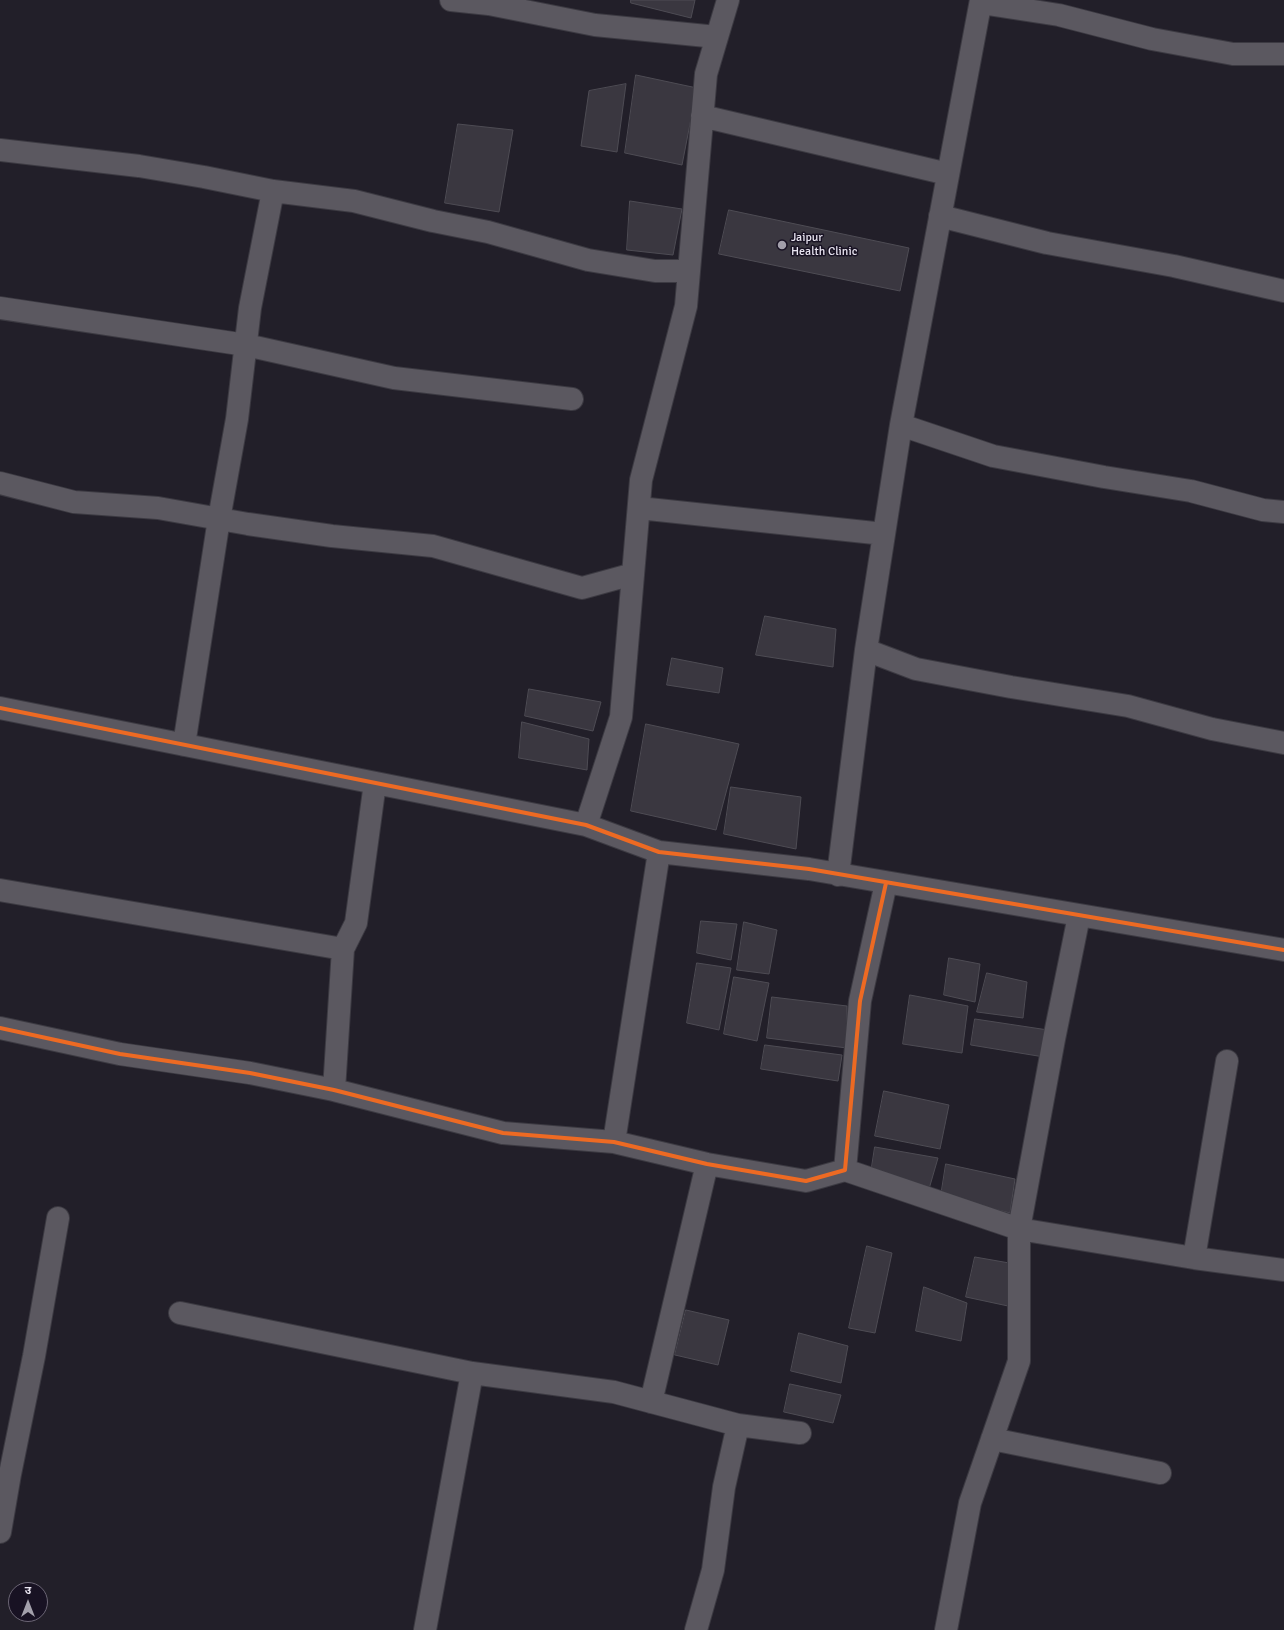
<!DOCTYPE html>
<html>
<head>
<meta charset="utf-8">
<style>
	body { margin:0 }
	#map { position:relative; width:1284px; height:1630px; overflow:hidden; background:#221f29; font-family:Signika,"Noto Sans Devanagari",sans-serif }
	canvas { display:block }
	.north { position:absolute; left:8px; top:1582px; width:40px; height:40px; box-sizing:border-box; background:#181223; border:1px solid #6c6675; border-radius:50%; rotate:0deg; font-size:11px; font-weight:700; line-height:16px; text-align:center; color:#e9e5f1 }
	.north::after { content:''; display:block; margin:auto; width:14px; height:18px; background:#a3a0ab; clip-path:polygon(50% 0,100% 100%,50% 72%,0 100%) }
</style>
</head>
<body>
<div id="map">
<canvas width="1284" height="1630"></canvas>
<div class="north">उ</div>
</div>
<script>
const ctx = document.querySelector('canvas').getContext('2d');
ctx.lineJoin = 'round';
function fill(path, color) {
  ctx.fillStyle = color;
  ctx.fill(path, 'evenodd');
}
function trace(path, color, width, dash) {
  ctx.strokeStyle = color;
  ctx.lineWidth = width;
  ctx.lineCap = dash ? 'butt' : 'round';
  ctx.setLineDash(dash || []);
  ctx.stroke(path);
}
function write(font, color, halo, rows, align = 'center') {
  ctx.font = font + ' Signika,sans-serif';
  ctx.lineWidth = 3;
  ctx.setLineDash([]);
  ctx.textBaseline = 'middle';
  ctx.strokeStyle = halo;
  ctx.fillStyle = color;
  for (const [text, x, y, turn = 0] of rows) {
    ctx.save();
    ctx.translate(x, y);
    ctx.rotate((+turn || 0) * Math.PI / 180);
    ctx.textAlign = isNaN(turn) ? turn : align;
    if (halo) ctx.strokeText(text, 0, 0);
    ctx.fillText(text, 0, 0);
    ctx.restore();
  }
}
const building = new Path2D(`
	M631 0H695L691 18 631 3Z
	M636 75 697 88 682 165 625 153Z
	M626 84 617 152 581 146 589 91Z
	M458 124 513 130 499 212 445 203Z
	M630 201 682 209 673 255 627 250Z
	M729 210 909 248 900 291 719 254Z
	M765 616 836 629 833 667 756 655Z
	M672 658 723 668 719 693 667 685Z
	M529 689 601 702 593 731 525 716Z
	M522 722 589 739 587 770 519 758Z
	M646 724 739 744 716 830 631 811Z
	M731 787 801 797 796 849 724 834Z
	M701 921 737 924 731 960 697 953Z
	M744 922 777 930 769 974 737 970Z
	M949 958 980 964 975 1002 944 995Z
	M697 963 731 968 719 1030 687 1023Z
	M987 973 1027 982 1023 1018 977 1012Z
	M734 977 769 983 757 1041 724 1034Z
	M910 995 968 1006 962 1053 903 1044Z
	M772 997 847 1006V1048L767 1038Z
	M975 1019 1048 1030 1044 1057 971 1045Z
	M765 1045 842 1055 838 1081 761 1069Z
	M884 1091 949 1105 940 1149 875 1136Z
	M875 1147 938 1158 929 1189 871 1173Z
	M946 1164 1015 1179 1010 1213 941 1196Z
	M867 1246 892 1253 875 1333 849 1328Z
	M975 1257 1015 1264 1008 1306 966 1297Z
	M924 1287 967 1303 961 1341 916 1331Z
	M686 1310 729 1320 718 1365 675 1355Z
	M799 1333 848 1346 841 1383 791 1371Z
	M790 1384 841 1395 833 1423 784 1412Z`);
fill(building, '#3a3740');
trace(building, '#4e4c54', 1);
const minor = new Path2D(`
	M451 0 489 4 595 25 717 37
	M981 3 1059 15 1152 39 1233 54H1284
	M702 116 948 174
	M0 150 139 166 204 177 273 191 354 201 433 221 488 232 588 260 655 271H689
	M940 216 1047 243 1174 266 1284 291
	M0 308 246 345 394 378 572 399
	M901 425 993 456 1104 477 1191 491 1263 510 1284 512
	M0 483 74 502 158 508 248 524 332 536 433 546 582 588 633 574
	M639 508 884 534
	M866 650 916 669 1011 687 1128 706 1212 729 1284 743
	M0 708 586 825 659 852 809 869 1284 950
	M184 745 219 519 237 419 250 308 273 191
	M586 825 621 717 641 480 686 306 706 74 728 0
	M838 875 866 650 901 425 981 0
	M0 890 343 949
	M1079 916 1054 1039 1019 1229 1194 1258 1284 1270
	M0 1028 120 1054 250 1073 334 1090 503 1133 614 1142 707 1164 806 1181 845 1170 860 1001 886 883
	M334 1090 343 949 356 923 375 783
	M614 1142 659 852
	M845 1170 1019 1229V1361L970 1503 946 1630
	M1194 1258 1227 1061
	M180 1313 472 1373
	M651 1402 707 1164
	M992 1439 1160 1473
	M0 1532 10 1474 34 1356 58 1218
	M425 1630 472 1373 614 1392 738 1425 800 1433
	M696 1630 713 1570 724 1487 738 1425`);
trace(minor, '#3c3a42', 24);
trace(minor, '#5b5860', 22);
trace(new Path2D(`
	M0 708 586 825 659 852 809 869 1284 950
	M0 1028 120 1054 250 1073 334 1090 503 1133 614 1142 707 1164 806 1181 845 1170 860 1001 886 883`), '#ed6a23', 4);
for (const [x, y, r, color] of [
	[782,245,5,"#a3a0ab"]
]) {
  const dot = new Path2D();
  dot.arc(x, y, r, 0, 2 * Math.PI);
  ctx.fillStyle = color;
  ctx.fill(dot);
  trace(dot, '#181223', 1.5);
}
write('12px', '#e9e5f1', '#181223', [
	["Jaipur",791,238],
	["Health Clinic",791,252]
], 'left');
</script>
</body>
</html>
